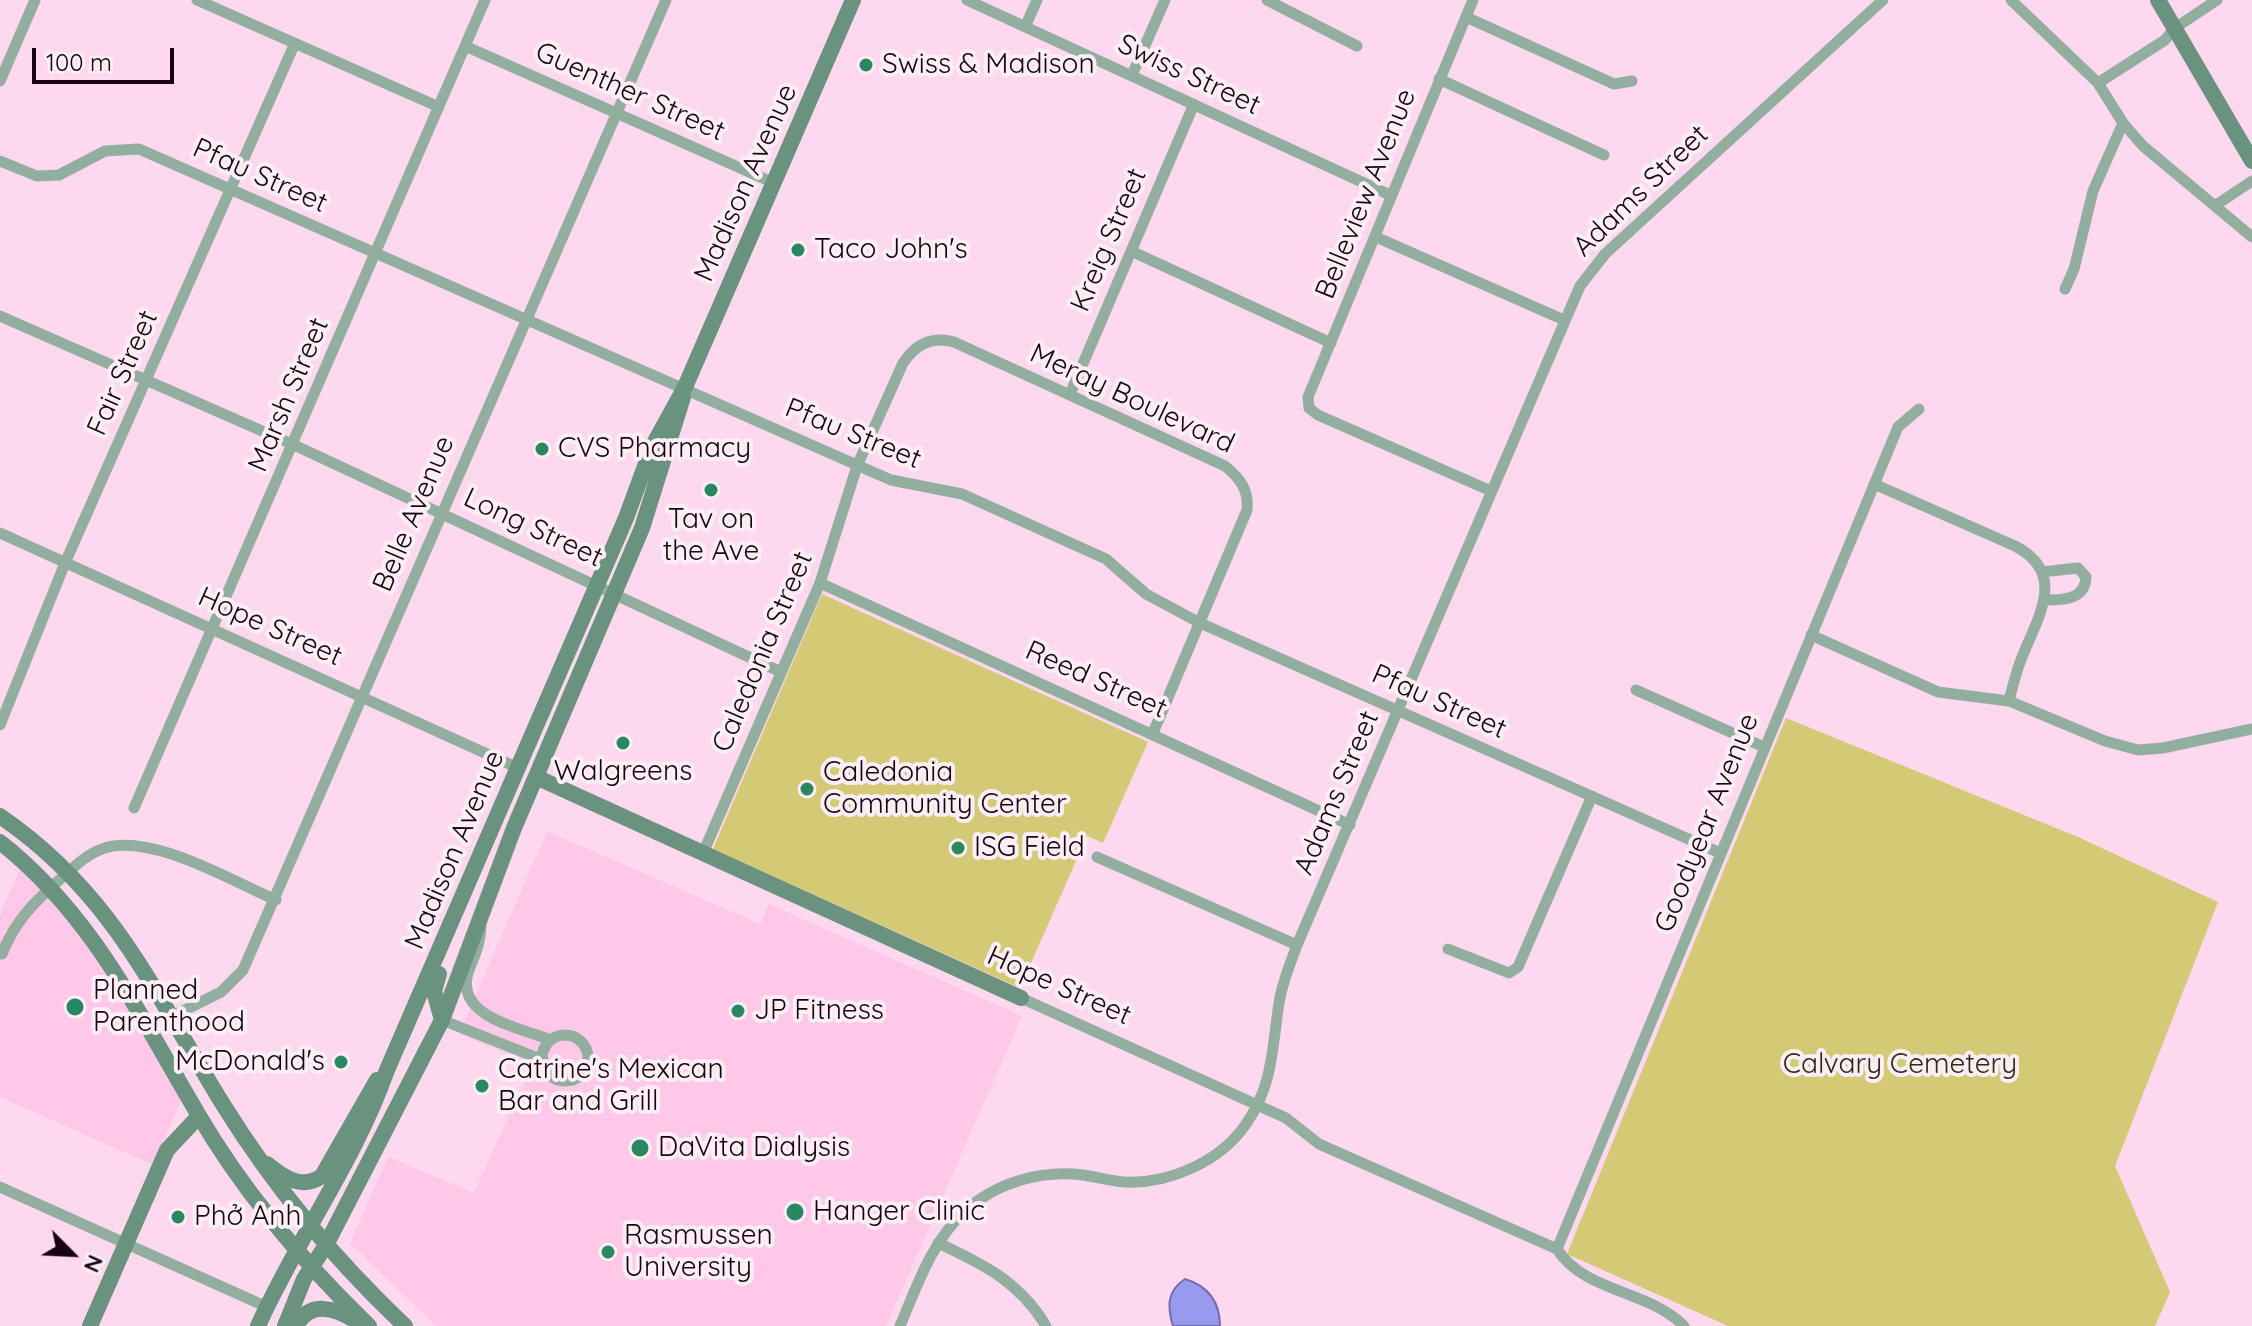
<!DOCTYPE html>
<html>
<head>
<meta charset="utf-8">
<style>
	body { margin:0 }
	#map { position:relative; width:2252px; height:1326px; overflow:hidden; background:#fed8ee; font-family:Quicksand,sans-serif }
	canvas { display:block }
	.north { position:absolute; left:32px; top:1214px; width:80px; height:80px; -webkit-text-stroke:6px #fbeef5; paint-order:stroke; rotate:114deg; font-size:22px; font-weight:700; line-height:32px; text-align:center; color:#170410 }
	.north::after { content:''; display:block; margin:auto; width:28px; height:36px; background:#170410; clip-path:polygon(50% 0,100% 100%,50% 72%,0 100%) }
	.scale { position:absolute; left:32px; top:48px; width:142px; height:36px; box-sizing:border-box; border:4px solid #170410; border-top:0; padding-left:10px; font-size:24px; line-height:28px; white-space:nowrap; color:#170410; -webkit-text-stroke:6px #fbeef5; paint-order:stroke }
</style>
</head>
<body>
<div id="map">
<canvas width="2252" height="1326"></canvas>
<div class="north">N</div>
<div class="scale">100 m</div>
</div>
<script>
const ctx = document.querySelector('canvas').getContext('2d');
ctx.lineJoin = 'round';
function fill(path, color) {
  ctx.fillStyle = color;
  ctx.fill(path, 'evenodd');
}
function trace(path, color, width, dash) {
  ctx.strokeStyle = color;
  ctx.lineWidth = width;
  ctx.lineCap = dash ? 'butt' : 'round';
  ctx.setLineDash(dash || []);
  ctx.stroke(path);
}
function write(font, color, halo, rows, align = 'center') {
  ctx.font = font + ' Quicksand,sans-serif';
  ctx.lineWidth = 8;
  ctx.setLineDash([]);
  ctx.textBaseline = 'middle';
  ctx.strokeStyle = halo;
  ctx.fillStyle = color;
  for (const [text, x, y, turn = 0] of rows) {
    ctx.save();
    ctx.translate(x, y);
    ctx.rotate((+turn || 0) * Math.PI / 180);
    ctx.textAlign = isNaN(turn) ? turn : align;
    if (halo) ctx.strokeText(text, 0, 0);
    ctx.fillText(text, 0, 0);
    ctx.restore();
  }
}
fill(new Path2D(`
	M547 831 760 924 769 904 1022 1016 886 1326H436L350 1243 388 1157 474 1193 532 1064 459 1034Z
	M21 867 50 894 107 972 182 1099 153 1165 0 1097V914Z`), '#ffc8e8');
fill(new Path2D(`
	M822 594 1148 742 1103 843 1087 836 1020 988 713 849Z
	M1786 718 2078 837 2218 902 2115 1166 2170 1292 2155 1326H1728L1567 1254Z`), '#d4c975');
const water = new Path2D(`
	M1185 1279C1208 1286 1220 1301 1220 1326H1173C1167 1306 1167 1291 1185 1279Z`);
fill(water, '#999aef');
trace(water, '#726dac', 2);
trace(new Path2D(`
	M197 0 439 107
	M967 0 1390 195
	M1267 0 1357 46
	M1473 0 1308 397 1309 408 1318 415 1491 491
	M2011 0 2098 83 2123 123 2143 146 2252 237
	M1466 17 1614 84 1632 81
	M1025 27 1037 0
	M465 46 774 183
	M1132 75 1165 0
	M1439 79 1604 155
	M0 81 35 0
	M2098 83 2165 40 2175 28 2217 0
	M0 161 37 176 59 175 105 151 139 149 891 480 962 494 1106 559 1146 594 1200 623 1720 853
	M2216 205 2252 181
	M1376 237 1564 320
	M1131 251 1331 343
	M2065 289 2074 269 2093 191 2123 123
	M0 316 294 445 781 672
	M1070 394 1194 104
	M1874 484 2015 546C2071 575 2034 622 2019 665 2015 677 2012 689 2009 701
	M0 533 518 768
	M2042 572 2078 568 2086 577C2085 600 2063 600 2045 600
	M820 583 1350 825
	M1811 635 1938 692 2009 701 2105 741 2138 750 2163 748 2252 729
	M1636 690 1764 747
	M0 725 65 563 295 43
	M134 808 485 0
	M703 853 820 583 857 466 903 363C916 344 931 336 954 342L1225 466C1240 478 1249 490 1247 510L1153 733
	M1097 857 1297 945
	M481 925C481 944 474 956 468 973 455 1017 521 1028 551 1040
	M1448 949 1509 973 1518 967 1592 796
	M2 954C14 923 33 903 57 882 71 870 85 855 102 849 148 831 232 881 276 900
	M1021 998 1286 1118 1319 1144 1557 1249
	M173 1016 221 992 243 970 666 0
	M442 1020 543 1060
	M542 1058a23 23 0 1 1 46 0a23 23 0 1 1-46 0Z
	M0 1187 267 1307
	M938 1243C983 1264 1020 1282 1046 1326
	M900 1326C917 1286 932 1241 965 1211 997 1182 1041 1170 1083 1175 1097 1177 1111 1181 1125 1182 1170 1184 1221 1161 1246 1124 1273 1086 1272 1048 1279 1003 1282 983 1290 964 1297 945L1580 286 1605 254 1883 0
	M1684 1326C1649 1290 1585 1293 1557 1249L1898 427 1919 409`), '#92ae9f', 11);
trace(new Path2D(`
	M2158 0 2252 161
	M536 777 1021 998
	M0 816C114 894 154 993 224 1106 275 1188 335 1260 405 1326
	M0 842C93 915 139 1015 198 1114 244 1193 304 1263 369 1326
	M439 974 434 991 442 1020
	M267 1164C284 1178 302 1190 322 1176L377 1080
	M90 1326 167 1150 199 1116
	M258 1326C298 1237 354 1163 387 1070L626 518 652 447 685 387 853 0
	M285 1326 304 1279 326 1245 442 1020 514 828 642 528 683 397
	M296 1326C310 1300 335 1308 356 1321`), '#69937e', 16);
for (const [x, y, r, color] of [
	[866,65,8,"#278862"],
	[798,250,8,"#278862"],
	[542,449,8,"#278862"],
	[711,490,8,"#278862"],
	[623,743,8,"#278862"],
	[807,789,8,"#278862"],
	[958,848,8,"#278862"],
	[75,1007,10,"#278862"],
	[738,1011,8,"#278862"],
	[341,1062,8,"#278862"],
	[482,1086,8,"#278862"],
	[640,1148,10,"#278862"],
	[795,1212,10,"#278862"],
	[178,1217,8,"#278862"],
	[608,1252,8,"#278862"]
]) {
  const dot = new Path2D();
  dot.arc(x, y, r, 0, 2 * Math.PI);
  ctx.fillStyle = color;
  ctx.fill(dot);
  trace(dot, '#fbeef5', 3);
}
write('28px', '#170410', '#fbeef5', [
	["Swiss & Madison",882,65],
	["Taco John's",814,250],
	["CVS Pharmacy",558,449],
	["Tav on",711,520,"center"],
	["the Ave",711,552,"center"],
	["Walgreens",623,772,"center"],
	["Caledonia",823,773],
	["Community Center",823,805],
	["ISG Field",974,848],
	["Planned",93,991],
	["Parenthood",93,1023],
	["JP Fitness",754,1011],
	["McDonald's",325,1062,"right"],
	["Catrine's Mexican",498,1070],
	["Bar and Grill",498,1102],
	["DaVita Dialysis",658,1148],
	["Hanger Clinic",813,1212],
	["Phở Anh",194,1217],
	["Rasmussen",624,1236],
	["University",624,1268]
], 'left');
write('28px', '#170410', '#fbeef5', [
	["Swiss Street",1189,75,25],
	["Guenther Street",630,92,24],
	["Pfau Street",260,176,24],
	["Madison Avenue",746,183,-66],
	["Adams Street",1641,191,-44],
	["Belleview Avenue",1366,194,-68],
	["Kreig Street",1109,240,-67],
	["Fair Street",123,373,-66],
	["Marsh Street",289,395,-67],
	["Meray Boulevard",1132,399,25],
	["Pfau Street",853,434,22],
	["Belle Avenue",414,514,-67],
	["Long Street",533,528,25],
	["Hope Street",270,627,24],
	["Caledonia Street",763,652,-67],
	["Reed Street",1096,680,24],
	["Pfau Street",1439,702,24],
	["Adams Street",1337,793,-67],
	["Goodyear Avenue",1707,823,-68],
	["Madison Avenue",455,850,-67],
	["Hope Street",1059,986,24]
]);
write('28px', '#2e2b15', '#fbeef5', [
	["Calvary Cemetery",1900,1065]
]);
</script>
</body>
</html>
